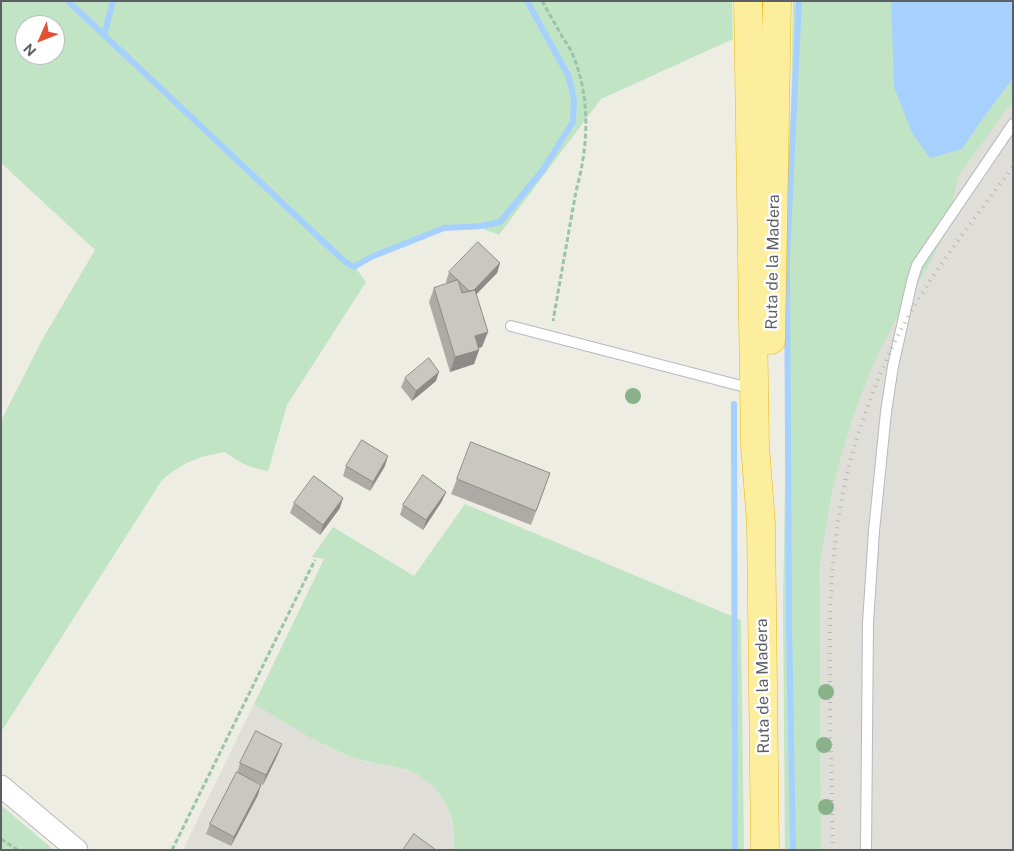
<!DOCTYPE html>
<html>
<head>
<meta charset="utf-8">
<style>
	body { margin:0 }
	#map { position:relative; width:1014px; height:851px; overflow:hidden; background:#eeede4; font-family:"Public Sans",sans-serif }
	canvas { display:block }
	.frame { position:absolute; inset:0; border:2px solid #5c5f64; pointer-events:none }
	.north { position:absolute; left:15px; top:15px; width:50px; height:50px; box-sizing:border-box; background:#fff; border:1px solid #bebfc1; border-radius:50%; rotate:226deg; font-size:14px; font-weight:700; line-height:20px; text-align:center; color:#5c5f64 }
	.north::after { content:''; display:block; margin:auto; width:18px; height:22px; background:#e45034; clip-path:polygon(50% 0,100% 100%,50% 72%,0 100%) }
</style>
</head>
<body>
<div id="map">
<canvas width="1014" height="851"></canvas>
<div class="frame"></div>
<div class="north">N</div>
</div>
<script>
const ctx = document.querySelector('canvas').getContext('2d');
ctx.lineJoin = 'round';
function fill(path, color) {
  ctx.fillStyle = color;
  ctx.fill(path, 'evenodd');
}
function trace(path, color, width, dash) {
  ctx.strokeStyle = color;
  ctx.lineWidth = width;
  ctx.lineCap = dash ? 'butt' : 'round';
  ctx.setLineDash(dash || []);
  ctx.stroke(path);
}
function write(font, color, halo, rows, align = 'center') {
  ctx.font = font + ' "Public Sans",sans-serif';
  ctx.lineWidth = 5;
  ctx.setLineDash([]);
  ctx.textBaseline = 'middle';
  ctx.strokeStyle = halo;
  ctx.fillStyle = color;
  for (const [text, x, y, turn = 0] of rows) {
    ctx.save();
    ctx.translate(x, y);
    ctx.rotate((+turn || 0) * Math.PI / 180);
    ctx.textAlign = isNaN(turn) ? turn : align;
    if (halo) ctx.strokeText(text, 0, 0);
    ctx.fillText(text, 0, 0);
    ctx.restore();
  }
}
fill(new Path2D(`
	M821 1H1013V850H821L820 482Z
	M254 704 326 746 346 755 366 762 400 768 413 772 424 778 434 787 442 797 448 809 454 832 453 850H183Z`), '#e0ded8');
fill(new Path2D(`
	M1 1H732L733 39 601 99 499 235 476 226 444 228 371 257 355 267 366 282 287 405 268 471C251 469 239 462 225 452 199 456 182 463 162 480L1 732V421L42 340 95 250 1 163ZM25 25H55V55H25Z
	M793 1H891L893 18 962 149 979 124 1013 78V101L958 176 953 201 946 226 937 248 927 269 909 296 893 325 878 354 863 390 850 426 839 464 831 497 820 563 821 850H785L783 607Z
	M465 504 741 620 744 850H453C459 814 437 776 400 768 381 764 363 762 344 754 313 741 283 721 254 704L324 559 312 557 333 527 414 576Z
	M1 805 54 850H1Z`), '#c1e5c4');
fill(new Path2D(`
	M891 1H1013V78L979 124 962 149 930 158 912 133 894 87Z`), '#a6d0fd');
trace(new Path2D(`
	M68 1 344 261 354 267 371 257 444 228 481 226 500 222 542 171 573 122 574 98 568 75 527 1
	M104 36 113 1
	M734 404 735 850
	M793 850 789 623 787 258 799 1`), '#a6d0fd', 6);
const service = new Path2D(`
	M511 326 753 389
	M866 850 868 623 874 531 886 412 893 366 912 281 917 265 1013 124`);
const minor = new Path2D(`
	M1 786 77 850`);
const trunk = new Path2D(`
	M748 1 755 446 761 523 765 850
	M771 340 777 1`);
trace(service, '#b6b9be', 12);
trace(minor, '#b6b9be', 23);
trace(trunk, '#ecb706', 29);
trace(new Path2D(`
	M542 1C549 13 556 26 563 38 567 44 572 51 574 58 591 100 588 148 576 191L553 321
	M1 839 18 850
	M172 850 315 560`), '#99c4a9', 3, [5, 2.5]);
trace(service, '#fff', 10);
trace(minor, '#fff', 21);
trace(trunk, '#fcee9c', 28);
trace(new Path2D(`
	M833 850C832 801 831 752 830 702 829 631 829 558 844 488 854 441 870 396 890 352 921 285 969 226 1013 167`), '#b5b6b6', 4, [1, 6]);
ctx.fillStyle = '#89b28a';
for (const [x, y] of [
	[633,396],
	[826,692],
	[824,745],
	[826,807]
]) {
  ctx.beginPath();
  ctx.arc(x, y, 8, 0, 2 * Math.PI);
  ctx.fill();
}
fill(new Path2D(`
	M500 263 497 273 476 294 482 347 479 348V350L474 364 450 372 429 302 434 288 448 284 446 282 449 272Z
	M405 378 436 381 412 401 401 387Z
	M346 466H385L370 491 343 476Z
	M457 479 545 488 531 525 451 494Z
	M446 492 442 501 423 530 400 515 403 505Z
	M294 503 340 508 320 535 290 513Z
	M278 754 263 785 250 779 258 795 231 846 206 834 210 824 237 773 240 763Z`), '#aeaba6');
fill(new Path2D(`
	M500 263 497 273 468 303 471 293Z
	M488 332 482 347 470 350 475 336Z
	M479 350 474 364 450 372 455 357Z
	M439 372 436 381 412 401 416 391Z
	M388 456 385 466 370 491 373 482Z
	M446 492 442 501 423 530 426 520Z
	M343 498 340 508 320 535 323 525Z
	M282 744 278 754 263 785 266 775Z
	M261 785 258 795 231 846 234 837Z`), '#8d8b87');
const building = new Path2D(`
	M478 242 500 263 474 290 469 291 449 272Z
	M458 280 462 293 475 290 488 332 475 336 479 350 455 357 434 288Z
	M429 358 439 372 416 391 405 378Z
	M362 440 388 456 373 482 346 466Z
	M471 442 550 473 536 511 457 479Z
	M423 475 446 492 426 520 403 505Z
	M314 476 343 498 323 525 294 503Z
	M256 731 282 744 266 775 240 763Z
	M237 772 261 785 234 837 210 824Z
	M414 834 436 850H403Z`);
fill(building, '#cac7c1');
trace(building, '#8d8b87', 1);
write('16px', '#5c5f64', '#fff', [
	["Ruta de la Madera",773,262,-89],
	["Ruta de la Madera",763,686,-91]
]);
</script>
</body>
</html>
